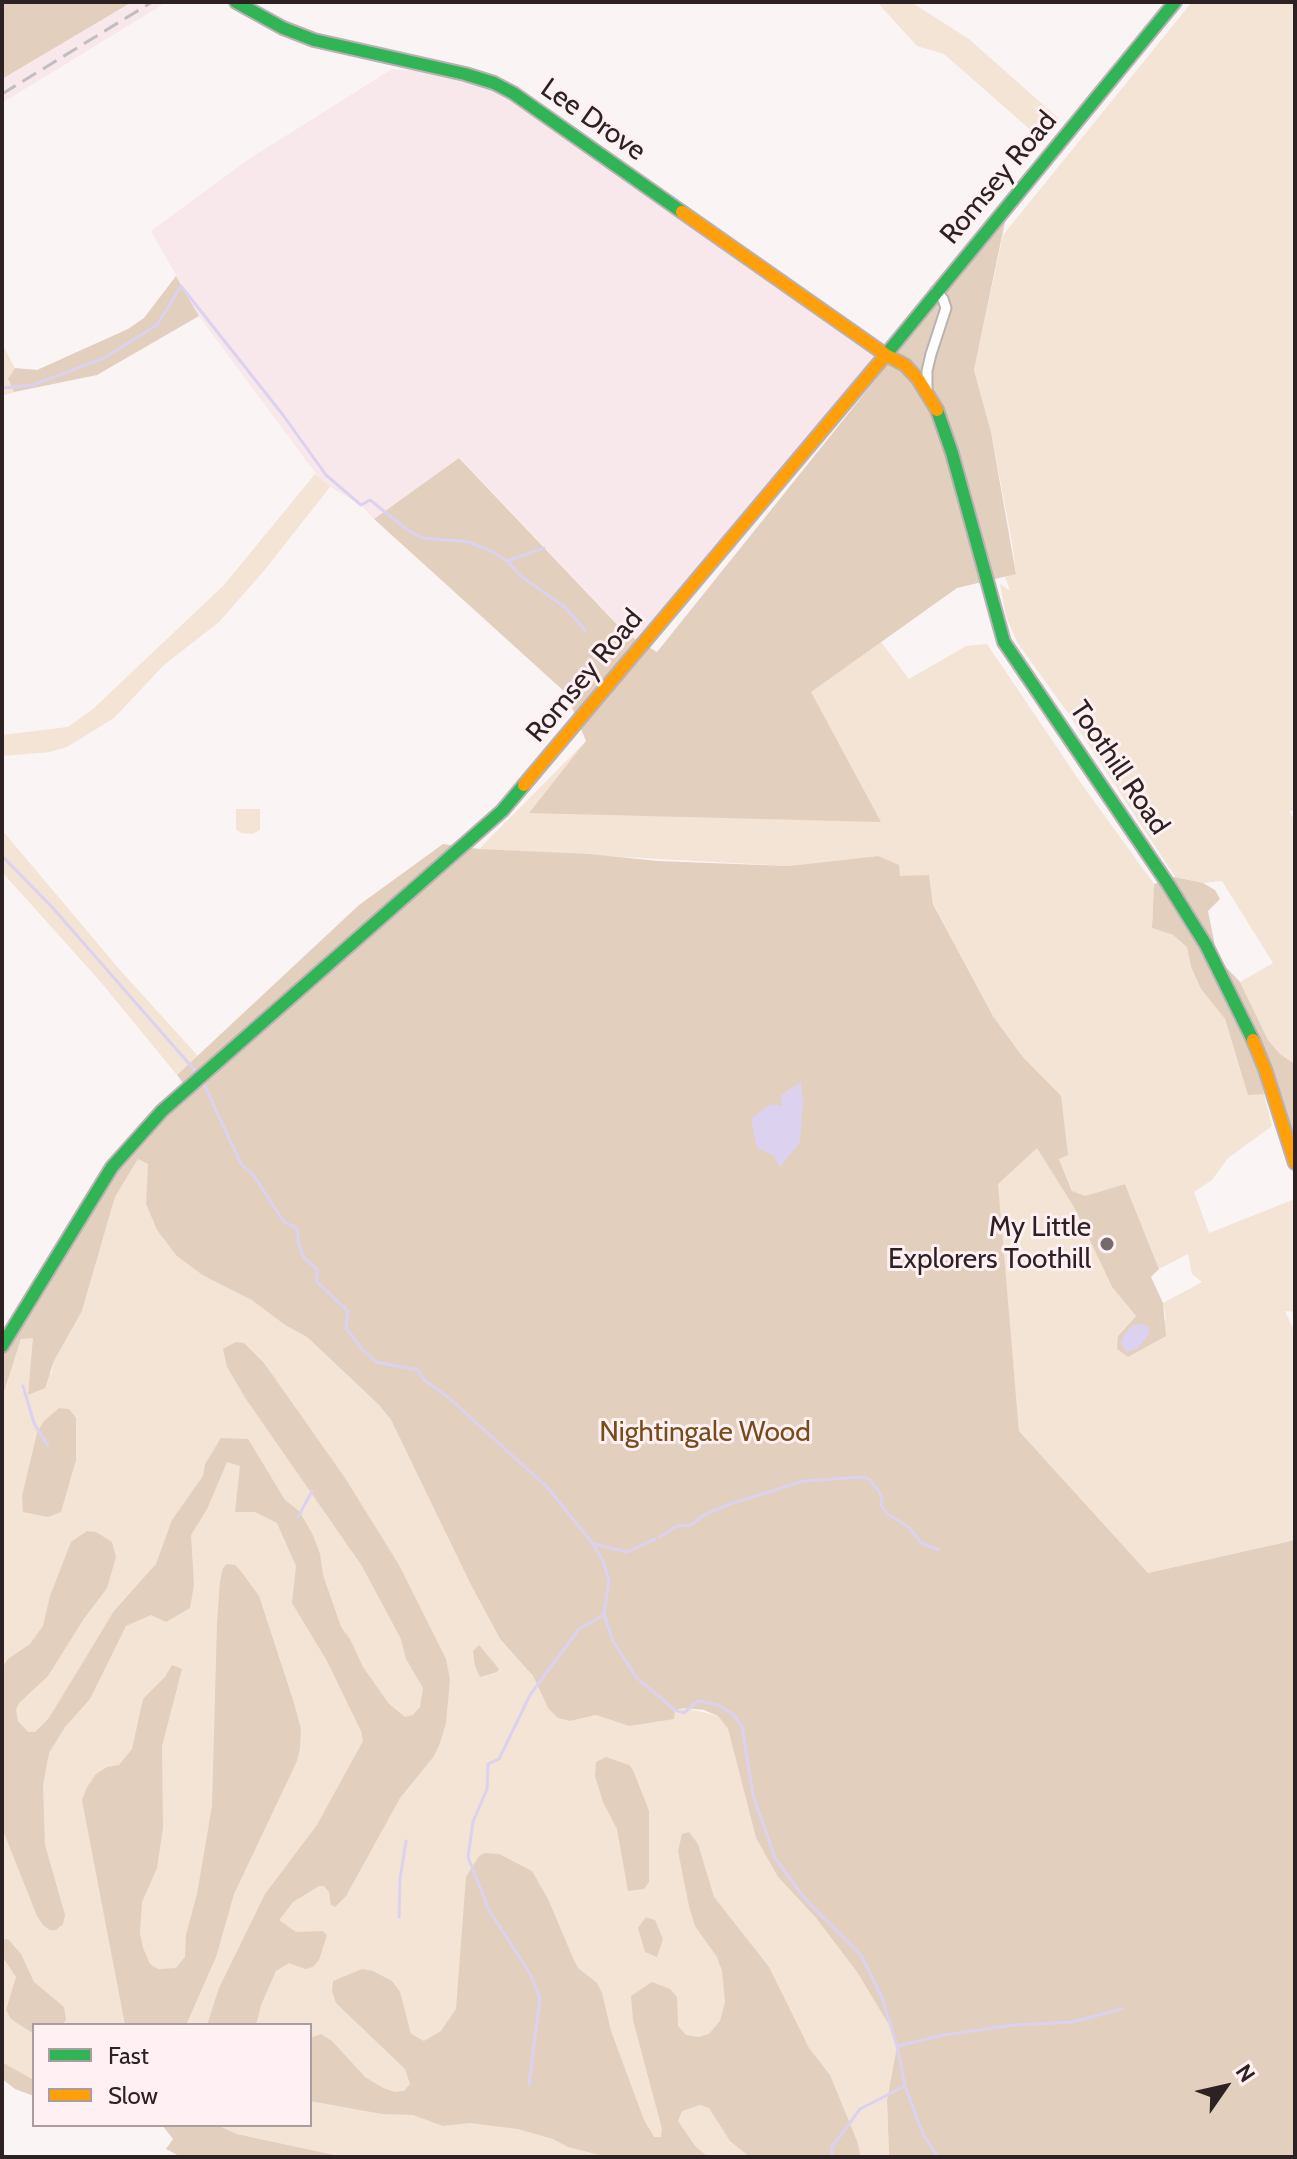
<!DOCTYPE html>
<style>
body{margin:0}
#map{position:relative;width:1297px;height:2159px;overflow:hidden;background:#faf4f5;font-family:Cabin,sans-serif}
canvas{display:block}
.frame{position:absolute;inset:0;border:4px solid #2d2124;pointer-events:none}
.legend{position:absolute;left:32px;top:2023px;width:280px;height:104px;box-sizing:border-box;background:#fef0f3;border:2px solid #aa9da0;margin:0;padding:10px 14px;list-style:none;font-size:24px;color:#2d2124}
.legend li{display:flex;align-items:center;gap:16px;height:40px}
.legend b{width:40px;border:2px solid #aa9da0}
.north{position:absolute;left:1185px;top:2047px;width:80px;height:80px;-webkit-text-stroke:6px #fef0f3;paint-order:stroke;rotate:56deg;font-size:22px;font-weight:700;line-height:32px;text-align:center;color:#2d2124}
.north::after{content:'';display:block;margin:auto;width:28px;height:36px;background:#2d2124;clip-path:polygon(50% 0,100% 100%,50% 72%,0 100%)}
</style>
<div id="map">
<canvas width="1297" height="2159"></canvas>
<div class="frame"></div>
<ul class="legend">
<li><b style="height:10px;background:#30b455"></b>Fast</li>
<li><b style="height:10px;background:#ff9f0a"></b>Slow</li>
</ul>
<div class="north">N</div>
</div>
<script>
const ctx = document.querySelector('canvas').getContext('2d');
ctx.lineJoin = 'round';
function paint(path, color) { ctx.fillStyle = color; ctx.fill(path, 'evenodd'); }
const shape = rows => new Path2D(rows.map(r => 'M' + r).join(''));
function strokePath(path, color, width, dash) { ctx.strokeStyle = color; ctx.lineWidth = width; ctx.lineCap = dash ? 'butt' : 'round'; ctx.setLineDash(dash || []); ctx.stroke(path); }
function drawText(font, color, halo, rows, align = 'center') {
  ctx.font = font + ' Cabin,sans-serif'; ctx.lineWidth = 6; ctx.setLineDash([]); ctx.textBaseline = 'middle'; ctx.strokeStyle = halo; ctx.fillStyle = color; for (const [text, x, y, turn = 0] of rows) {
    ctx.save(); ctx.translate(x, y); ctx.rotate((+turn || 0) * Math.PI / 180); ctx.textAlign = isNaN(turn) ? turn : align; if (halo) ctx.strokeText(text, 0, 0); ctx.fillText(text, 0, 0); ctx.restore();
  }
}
paint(shape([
 [132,2,167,2,2,103,2,79],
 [392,69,465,74,494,83,886,355,641,649,460,458,374,519,361,505,322,482,199,316,151,231,249,159]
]), '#f8e7eb');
paint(shape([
 [877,2,911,2,969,39,1058,118,1042,140,944,54,917,46],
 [1192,2,1295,2,1295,810,1289,811,1295,821,1295,1064,1280,1054,1268,1040,1240,982,1273,963,1222,881,1203,883,1175,877,1068,713,1017,642,1006,616,1000,584,1010,591,1005,576,1016,573,1012,543,991,432,974,370,1003,235],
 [2,344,15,368,8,380,14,392,2,396],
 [315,474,330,487,263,572,219,622,164,665,114,718,67,747,50,752,2,756,2,735,68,727,93,709,224,585],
 [881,642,909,679,966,646,987,644,1083,786,1154,884,1152,928,1173,935,1187,947,1191,967,1201,989,1225,1019,1248,1094,1264,1094,1272,1126,1228,1158,1212,1180,1194,1192,1209,1233,1295,1199,1295,1312,1285,1311,1295,1333,1295,1540,1148,1573,1019,1431,997,1184,1037,1147,1075,1209,1112,1287,1136,1316,1118,1336,1118,1349,1128,1356,1166,1319,1163,1303,1202,1282,1192,1274,1188,1254,1159,1269,1125,1184,1085,1196,1073,1192,1059,1159,1060,1096,1022,1056,993,1016,933,903,929,875,900,877,878,856,788,866,479,849,586,741,847,761,810,692],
 [236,809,260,809,260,830,252,834,241,833,236,829],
 [2,830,120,970,198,1056,177,1075,99,980,2,872],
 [138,1159,149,1164,146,1204,157,1230,204,1276,252,1299,285,1325,307,1337,379,1405,391,1420,470,1583,500,1639,533,1676,548,1708,570,1721,596,1715,629,1726,686,1708,718,1716,728,1729,756,1838,778,1877,816,1918,857,1972,889,2025,897,2046,887,2100,889,2157,344,2157,237,2134,217,2125,310,2125,310,2025,34,2025,34,2080,2,2062,2,1398,21,1339,33,1337,51,1375,54,1361,82,1311,115,1197]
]), '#f4e4d5');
paint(shape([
 [2,2,132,2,2,79],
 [1006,217,974,370,991,432,1016,574,957,588,811,692,881,822,529,813,586,741,566,693,374,519,459,458,625,633,657,652],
 [176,276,199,316,97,375,14,392,8,379,15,368,37,370,128,329,144,318],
 [443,844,479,849,590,854,658,861,788,866,878,856,899,865,900,876,929,875,933,904,993,1016,1022,1056,1061,1096,1068,1155,1059,1159,1072,1191,1085,1196,1125,1184,1159,1269,1151,1277,1163,1303,1166,1336,1128,1357,1117,1349,1118,1336,1136,1316,1112,1287,1075,1209,1037,1148,998,1184,1019,1431,1148,1573,1295,1540,1295,2157,889,2157,887,2100,897,2046,889,2025,857,1972,816,1918,778,1877,756,1838,728,1729,718,1716,704,1710,686,1708,675,1710,674,1719,629,1726,596,1715,570,1721,558,1718,548,1708,533,1676,500,1639,470,1583,391,1420,379,1405,307,1337,285,1325,252,1300,204,1276,177,1256,157,1230,146,1204,148,1164,138,1159,115,1197,82,1311,54,1361,45,1388,28,1395,33,1338,21,1339,2,1398,2,1354,116,1171,165,1117,191,1094,177,1075,359,905],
 [1175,877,1203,883,1215,890,1220,899,1208,911,1216,951,1222,963,1240,982,1268,1040,1280,1054,1295,1064,1295,1146,1278,1086,1260,1074,1264,1094,1248,1095,1225,1019,1201,989,1191,967,1187,947,1173,935,1152,928,1154,884],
 [236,1342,244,1343,264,1363,345,1478,399,1565,446,1659,450,1679,446,1723,440,1743,434,1756,400,1798,346,1896,335,1907,331,1905,329,1892,324,1886,319,1886,293,1902,279,1920,296,1932,323,1931,327,1935,319,1960,313,1967,305,1969,289,1963,276,1971,261,2005,256,2025,207,2025,219,1988,265,1894,317,1825,363,1741,361,1731,327,1661,292,1603,296,1566,277,1523,255,1512,235,1512,240,1466,227,1462,207,1509,191,1535,194,1585,190,1608,166,1622,151,1615,126,1626,90,1699,65,1727,49,1753,43,1785,45,1845,65,1915,63,1924,56,1930,50,1930,43,1925,37,1916,2,1828,4,1725,2,1668,8,1659,30,1644,43,1626,50,1596,71,1542,87,1531,96,1532,112,1542,116,1557,107,1588,83,1620,48,1676,19,1703,16,1710,18,1721,28,1732,35,1732,49,1718,114,1611,156,1564,172,1520,203,1476,205,1464,221,1438,248,1439,285,1500,299,1511,313,1535,320,1554,323,1575,341,1627,350,1639,363,1667,389,1704,405,1717,413,1715,420,1707,423,1688,406,1659,401,1639,362,1566,246,1399,227,1367,223,1349],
 [59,1408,69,1409,76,1418,76,1460,61,1512,48,1517,23,1512,22,1496,37,1433,44,1421],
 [227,1564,235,1565,240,1570,259,1596,294,1703,301,1729,300,1748,297,1761,234,1894,216,1957,186,2025,125,2025,82,1800,87,1787,96,1774,107,1767,119,1765,132,1749,143,1699,165,1677,172,1665,182,1669,162,1746,163,1828,157,1868,142,1902,140,1933,143,1948,150,1964,158,1969,176,1968,185,1957,186,1935,197,1894,212,1806,217,1623,220,1581,223,1568],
 [479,1645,499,1669,497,1672,480,1677,475,1666,473,1651],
 [606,1757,629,1765,633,1770,649,1811,649,1882,644,1889,628,1891,617,1829,603,1802,595,1776,596,1762],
 [689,1832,698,1844,714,1897,769,1967,809,2048,830,2075,857,2141,861,2157,750,2157,730,2141,709,2108,700,2105,682,2111,678,2121,695,2146,708,2157,608,2157,568,2147,553,2139,518,2129,470,2123,443,2126,413,2115,382,2114,310,2101,310,2038,321,2034,332,2041,365,2077,383,2088,395,2092,404,2091,410,2084,405,2069,336,2003,332,1991,333,1981,362,1969,373,1971,392,1981,400,1992,411,2034,424,2041,441,2031,456,2009,466,1877,479,1856,485,1853,499,1854,532,1871,548,1899,573,1958,578,1968,597,1983,602,1993,611,2031,644,2120,654,2137,661,2137,662,2129,633,2020,631,1996,652,1982,670,1989,677,1997,678,2026,686,2035,698,2037,709,2034,720,2021,725,2002,722,1971,717,1957,695,1926,689,1906,678,1851,682,1834],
 [646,1917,655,1920,663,1939,657,1957,645,1952,638,1928],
 [8,1939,21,1954,34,1982,64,2007,66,2020,62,2025,34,2025,34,2034,11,2019,6,2010,16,1977,2,1956,3,1940],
 [2,2062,34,2080,34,2096,15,2089,2,2079],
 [162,2125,217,2125,237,2134,344,2157,181,2157,166,2149,173,2139]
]), '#e3cfbd');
paint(shape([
 [801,1082,803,1102,800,1142,780,1167,774,1156,757,1148,751,1119,770,1104,782,1106,781,1095],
 [1144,1324,1149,1328,1150,1333,1137,1349,1126,1352,1121,1342,1125,1333,1133,1325]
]), '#dcd2ef');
strokePath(shape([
 [2,388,33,385,104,358,157,325,181,286,283,415,326,475,361,505,370,500,409,531,423,538,469,542,491,551,507,561,522,577,565,607,585,630],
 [507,561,544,548],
 [2,856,52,907,198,1074],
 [202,1080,241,1164,254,1176,284,1222,295,1227,298,1232,298,1242,304,1258,317,1269,317,1282,348,1311,346,1328,362,1349,376,1362,418,1370,423,1379,448,1397,548,1488,593,1544,627,1552,655,1539],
 [23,1386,34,1423,48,1446],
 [298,1517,312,1491],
 [660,1537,677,1526,691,1525,704,1515,730,1504,804,1481,863,1477,869,1479,879,1491,882,1498,881,1505,887,1514,909,1527,921,1543,939,1550],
 [593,1544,603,1561,609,1580,604,1614,613,1641,636,1677,675,1710,684,1713,698,1701,718,1705,733,1714,742,1726,753,1795,775,1858,806,1900,861,1955,882,1998,897,2046,905,2086],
 [399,1917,400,1879,406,1841],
 [898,2046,943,2035,1014,2025,1072,2022,1122,2009],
 [529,2085,540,1998,529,1972,489,1910,468,1857,473,1822,487,1789,488,1764,499,1759,530,1695,579,1629,604,1615],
 [832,2157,832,2147,860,2109,905,2086,923,2134,938,2157]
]), '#dcd2ef', 3);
const street = shape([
 [927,391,927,371,931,354,946,308,943,299,936,291]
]);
const fast = shape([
 [236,2,283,28,314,40,465,74,494,83,513,93,682,212],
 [884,357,1175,2],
 [937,410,952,453,1004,642,1168,884,1206,945,1253,1040],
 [2,1346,112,1167,162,1111,502,811,524,785]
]);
const slow = shape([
 [682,212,886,355,905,365,918,379,937,410],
 [524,785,884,357],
 [1253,1040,1265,1069,1295,1163]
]);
strokePath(street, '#bab1b4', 13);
strokePath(fast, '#bab1b4', 16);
strokePath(slow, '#bab1b4', 16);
strokePath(street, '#fefdfe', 9);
strokePath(fast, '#30b455', 12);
strokePath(slow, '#ff9f0a', 12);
strokePath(shape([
 [2,94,152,2]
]), '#c0bebf', 3, [16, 8]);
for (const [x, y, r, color] of [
 [1107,1244,8,"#756b6d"]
]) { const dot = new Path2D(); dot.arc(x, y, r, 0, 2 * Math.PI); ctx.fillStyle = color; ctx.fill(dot); strokePath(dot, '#fef0f3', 3); }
drawText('28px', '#2d2124', '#fef0f3', [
 ["Lee Drove",593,120,35],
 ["Romsey Road",999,178,-50],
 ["Romsey Road",585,676,-50],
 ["Toothill Road",1119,768,56]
]);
drawText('28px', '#2d2124', '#fef0f3', [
 ["My Little",1091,1228],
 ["Explorers Toothill",1091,1260]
], 'right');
drawText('28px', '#774c19', '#fef0f3', [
 ["Nightingale Wood",705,1433]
]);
</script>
